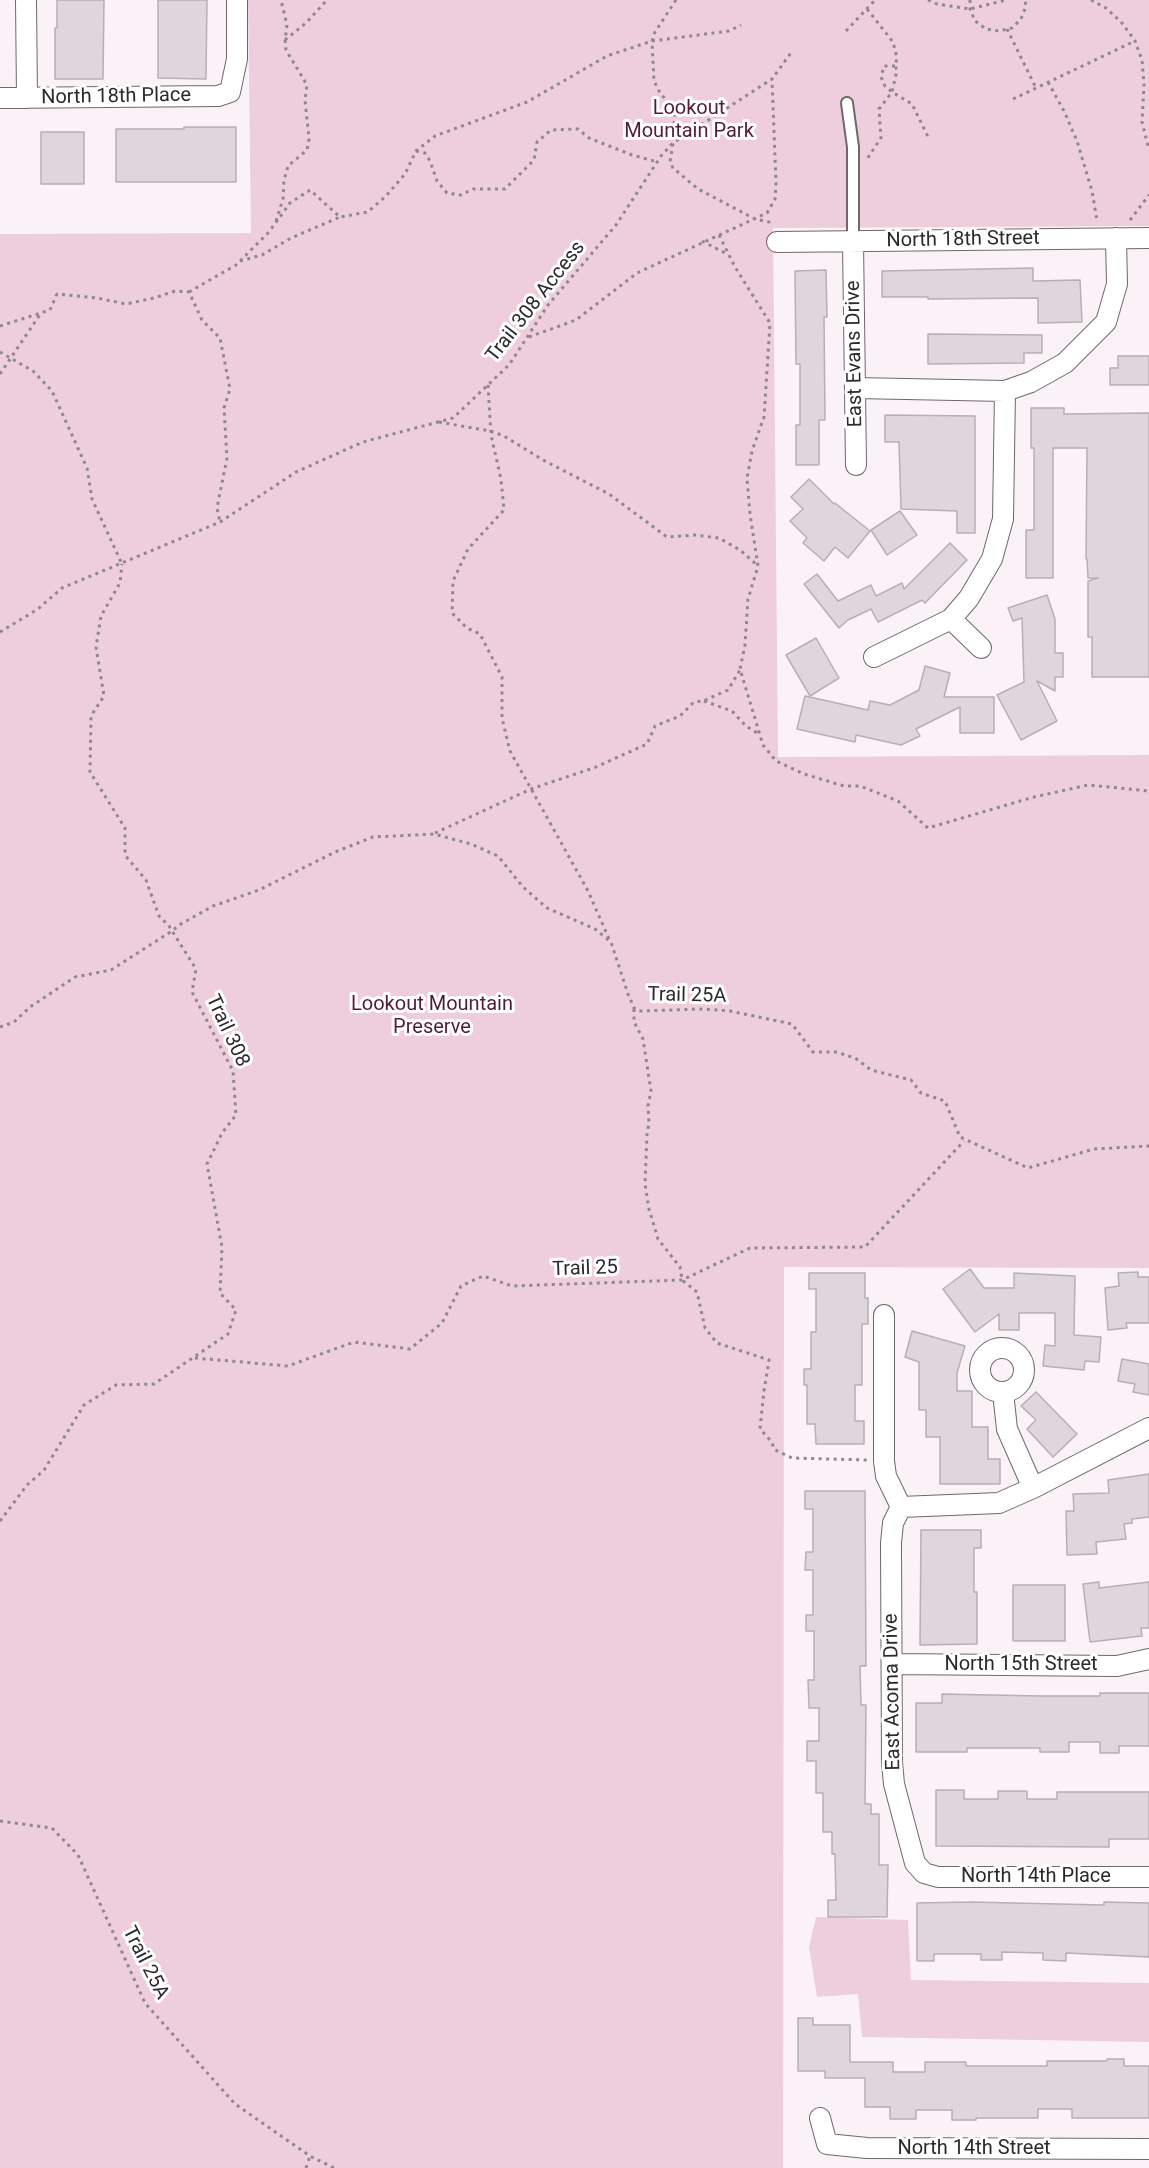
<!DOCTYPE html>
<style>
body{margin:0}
canvas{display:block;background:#faf2f6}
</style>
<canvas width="1149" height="2168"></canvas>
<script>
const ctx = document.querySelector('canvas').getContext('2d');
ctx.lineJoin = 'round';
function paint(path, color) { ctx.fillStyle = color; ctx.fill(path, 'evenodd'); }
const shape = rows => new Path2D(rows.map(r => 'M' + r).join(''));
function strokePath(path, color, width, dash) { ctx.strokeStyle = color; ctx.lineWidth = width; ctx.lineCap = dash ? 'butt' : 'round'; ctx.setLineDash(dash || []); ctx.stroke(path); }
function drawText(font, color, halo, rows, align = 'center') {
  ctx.font = font + ' Roboto,sans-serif'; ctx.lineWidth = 6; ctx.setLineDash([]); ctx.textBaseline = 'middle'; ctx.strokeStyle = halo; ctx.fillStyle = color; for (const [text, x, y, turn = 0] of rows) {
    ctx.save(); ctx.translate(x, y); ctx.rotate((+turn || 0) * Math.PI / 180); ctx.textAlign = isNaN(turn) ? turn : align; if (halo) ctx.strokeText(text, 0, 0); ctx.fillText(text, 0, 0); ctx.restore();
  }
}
paint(shape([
 [248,0,1149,0,1149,226,773,228,778,757,1149,755,1149,1268,784,1267,783,2168,0,2168,0,234,251,233],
 [816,1917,908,1920,911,1980,1149,1983,1149,2042,862,2037,858,1994,817,1997,809,1947]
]), '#eecedc');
const building = shape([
 [57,0,104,0,103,79,55,79,55,28,57,28,57,0],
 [158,0,207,0,206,79,158,78,158,0],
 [184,127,236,127,236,182,116,182,116,129,184,129,184,127],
 [41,132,84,132,84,184,41,184,41,132],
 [1033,268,1033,281,1080,280,1082,322,1038,323,1038,298,928,299,928,297,882,297,882,271,1033,268],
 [826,270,827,317,824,317,825,420,819,420,819,465,796,465,796,425,800,425,800,364,796,364,795,271,826,270],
 [928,334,1042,335,1042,353,1024,353,1024,363,928,364,928,334],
 [1118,356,1149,356,1149,385,1110,385,1110,368,1118,368,1118,356],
 [1031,408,1064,408,1064,414,1149,413,1149,677,1092,677,1092,637,1088,637,1088,581,1098,578,1088,578,1087,559,1086,559,1087,448,1053,448,1053,578,1026,578,1026,530,1034,530,1034,448,1031,448,1031,408],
 [885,415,975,416,975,533,957,533,957,511,901,509,899,442,885,442,885,415],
 [809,479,834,504,835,503,870,531,848,558,835,547,824,561,803,543,807,538,790,521,803,509,791,497,809,479],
 [900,511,917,535,887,555,871,530,900,511],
 [950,543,967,560,925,603,922,600,878,622,871,609,848,620,839,628,804,584,817,574,838,601,871,585,876,596,902,583,904,589,950,543],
 [1047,595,1055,619,1055,653,1063,653,1063,677,1055,677,1055,691,1037,681,1057,721,1021,740,997,695,1024,682,1022,618,1013,621,1008,608,1047,595],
 [816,638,839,678,810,696,786,655,816,638],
 [925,666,950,673,944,697,994,697,994,733,960,733,960,707,916,729,920,736,901,745,856,735,855,742,797,729,805,696,868,710,870,701,890,705,919,690,925,666],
 [970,1269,984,1288,1014,1288,1014,1273,1075,1276,1074,1335,1101,1337,1099,1362,1085,1361,1084,1370,1043,1366,1045,1345,1055,1346,1055,1313,1019,1313,1019,1330,999,1330,999,1314,975,1332,943,1289,970,1269],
 [1138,1272,1138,1277,1149,1277,1149,1323,1126,1323,1127,1328,1108,1330,1105,1288,1119,1286,1118,1273,1138,1272],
 [809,1273,865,1273,865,1298,868,1298,868,1324,862,1324,862,1385,855,1385,855,1421,864,1421,864,1444,816,1444,815,1424,807,1424,807,1385,804,1385,804,1369,811,1369,811,1332,816,1332,816,1289,809,1289,809,1273],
 [912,1331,965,1346,957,1373,957,1391,972,1391,972,1427,988,1427,988,1459,1000,1459,1000,1484,940,1484,940,1437,926,1437,926,1410,919,1410,919,1362,905,1357,912,1331],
 [1122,1359,1149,1364,1149,1395,1133,1392,1135,1384,1118,1381,1122,1359],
 [1036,1392,1077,1434,1053,1457,1027,1429,1036,1420,1021,1406,1036,1392],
 [1149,1474,1149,1517,1132,1519,1132,1523,1124,1524,1126,1539,1096,1542,1097,1554,1067,1555,1066,1511,1074,1511,1073,1494,1109,1493,1108,1480,1149,1474],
 [805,1491,865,1491,866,1666,860,1666,861,1705,866,1705,865,1804,871,1804,871,1814,879,1814,879,1865,888,1865,887,1917,828,1917,828,1900,836,1900,835,1854,832,1854,832,1832,823,1832,823,1793,816,1793,816,1761,807,1761,807,1741,819,1741,819,1708,809,1708,808,1680,814,1680,814,1631,806,1631,806,1615,813,1615,813,1570,805,1570,806,1552,813,1552,813,1509,805,1509,805,1491],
 [921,1530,981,1530,981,1548,974,1548,974,1592,977,1592,977,1644,920,1645,921,1530],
 [1099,1582,1099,1588,1149,1582,1149,1628,1141,1628,1142,1636,1090,1642,1083,1584,1099,1582],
 [1013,1585,1065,1585,1065,1641,1013,1641,1013,1585],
 [1100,1693,1149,1693,1149,1746,1119,1746,1119,1753,1100,1753,1100,1742,1069,1742,1069,1752,1040,1752,1040,1748,967,1748,967,1752,916,1752,916,1703,942,1703,942,1694,1040,1696,1100,1696,1100,1693],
 [936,1790,964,1790,964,1799,998,1799,998,1791,1027,1791,1027,1799,1057,1799,1057,1792,1149,1792,1149,1839,1109,1839,1109,1847,936,1846,936,1790],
 [970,1902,1104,1905,1104,1902,1149,1903,1149,1957,1066,1953,1066,1961,1043,1960,1043,1953,1002,1952,1002,1960,981,1960,981,1954,934,1954,934,1961,917,1961,917,1903,970,1902],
 [798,2018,813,2018,813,2025,850,2025,850,2062,893,2062,893,2072,925,2072,925,2062,966,2062,966,2066,1047,2066,1047,2061,1107,2061,1107,2059,1124,2059,1124,2066,1149,2066,1149,2118,1072,2118,1072,2109,1038,2109,1038,2118,976,2118,976,2120,952,2120,952,2110,916,2110,916,2119,890,2119,890,2107,865,2107,865,2078,825,2078,825,2071,798,2071,798,2018]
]);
paint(building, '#ded6da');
strokePath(building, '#b7afb2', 1.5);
const service = shape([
 [847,103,853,147,853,242]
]);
const minor = shape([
 [26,0,27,98],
 [0,98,218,96,230,92,237,59,237,0],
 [777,242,1149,238],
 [853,242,856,465],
 [856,388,1005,391,1031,382,1065,363,1106,322,1117,284,1116,238],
 [951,619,981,648],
 [874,657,951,619,969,598,992,559,1003,519,1005,391],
 [884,1315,884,1461,886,1476,901,1507],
 '980 1370a22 22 0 1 1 44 0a22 22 0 1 1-44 0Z',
 [1003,1392,1007,1429,1033,1488],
 [901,1507,893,1523,891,1543,892,1762,894,1784,915,1863,924,1873,938,1877,1149,1877],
 [901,1507,999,1503,1033,1488,1149,1428],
 [893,1664,1117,1666,1149,1659],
 [820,2118,827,2144,867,2148,1149,2149]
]);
strokePath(service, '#6f686b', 14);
strokePath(minor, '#6f686b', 22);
strokePath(shape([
 [676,0,655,32,652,41,654,81,660,93,675,110,673,143,670,162,673,168,698,189,755,219,769,222,771,225],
 [928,0,937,4,970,9,1006,0],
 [970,0,970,9,975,21,986,29,999,31,1012,28,1021,19,1026,6,1025,0],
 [1091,0,1106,8,1122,23,1135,41,1142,60,1144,85,1142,122,1149,150],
 [867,9,893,42,897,58,895,66,897,70,892,92,879,109,881,138,867,159],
 [1007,29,1036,88],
 [846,31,875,0],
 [285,40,306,23,327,0],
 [895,66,884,66,881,77,885,86,892,92,912,104,929,139],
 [1048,82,1064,111,1077,141,1092,191,1097,221],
 [1013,99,1135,41],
 [416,151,425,153,430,161,437,181,447,193,461,195,473,189,505,189,534,160,537,142,551,130,578,129,589,138,632,155,658,162],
 [1130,220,1149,195],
 [276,221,283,199,284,180,288,166,307,150,309,139,305,100,307,85,286,50,285,40,287,25,281,0],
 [719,235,735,267,770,323,764,417,752,451,747,478,750,514,758,566,748,599,745,645,740,669,763,745,776,761,804,774,844,786,860,786,898,801,928,828,1034,797,1088,785,1149,791],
 [702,241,727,254],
 [240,261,262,255,291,238,340,217],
 [189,292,236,265,269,232,290,203,310,190,340,217,368,212,386,196,405,174,416,151,435,136,527,102,607,56,652,41,729,31,741,25],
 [0,326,50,310,57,294,97,298,126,304,154,298,175,291,189,292,202,320,220,338,230,389,224,408,227,458,217,508,220,522],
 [529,337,576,320,637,273,767,213,775,199,776,183,772,79],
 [0,352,33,371,52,391,87,468,92,499,122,564],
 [0,374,41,313],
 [488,385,491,435,501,479,504,510,468,549,453,581,452,613,467,628,480,634,502,677,502,718,510,751,588,891,610,941],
 [439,422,490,431,504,436,543,460,609,494,667,537,695,535,719,538,740,550,758,566],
 [0,632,38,609,62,588,220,522,296,472,363,442,453,418,509,365,548,305,616,225,661,156,673,143,772,79,793,50],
 [704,701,732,711,746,726,759,734],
 [435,833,531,789,596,767,647,744,655,726,680,716,694,702,703,701,728,690,740,670],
 [634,1009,634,1022,643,1039,651,1091,648,1106,649,1123,647,1134,645,1184,649,1209,658,1239,680,1267,682,1280,697,1292,705,1328,717,1343,769,1360,764,1391,760,1429,771,1441,775,1450,792,1458,867,1460],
 [0,1027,14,1022,30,1007,75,977,111,970,172,931,179,925,213,906,259,890,335,852,373,837,434,834,471,844,498,856,523,887,547,908,595,929,611,942,628,994,634,1008,639,1011,704,1009,730,1011,792,1024,813,1052,836,1052,855,1058,871,1070,911,1080,921,1093,945,1101,960,1137,1028,1168,1094,1149,1149,1146],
 [195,1358,288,1366,354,1342,410,1349,442,1323,461,1286,483,1276,512,1286,682,1280,750,1248,865,1247,964,1141],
 [0,1521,27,1485,44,1470,84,1405,116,1385,154,1384,228,1334,236,1310,220,1293,222,1247,207,1164,222,1133,236,1115,233,1071,192,992,196,969,169,926,159,916,146,880,125,855,125,828,90,772,91,716,104,696,96,647,101,616,120,583,122,564],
 [0,1821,52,1828,78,1855,145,2003,235,2104,310,2156,334,2168],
 [306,2168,310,2156]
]), '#8e888b', 3, [3, 4.5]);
strokePath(service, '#fff', 10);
strokePath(minor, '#fff', 20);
drawText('20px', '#2c292a', '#fff', [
 ["North 18th Place",116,97,-1],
 ["North 18th Street",963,240,-1],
 ["Trail 308 Access",536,302,-52],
 ["East Evans Drive",855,354,-91],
 ["Trail 25A",687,996,1],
 ["Trail 308",227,1031,65],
 ["Trail 25",585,1269,-2],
 ["North 15th Street",1021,1665],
 ["East Acoma Drive",893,1692,-91],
 ["North 14th Place",1036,1877],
 ["Trail 25A",145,1963,63],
 ["North 14th Street",974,2149]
]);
drawText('20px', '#531b3a', '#fff', [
 ["Lookout",689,109],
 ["Mountain Park",689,132],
 ["Lookout Mountain",432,1005],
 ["Preserve",432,1028]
]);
</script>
